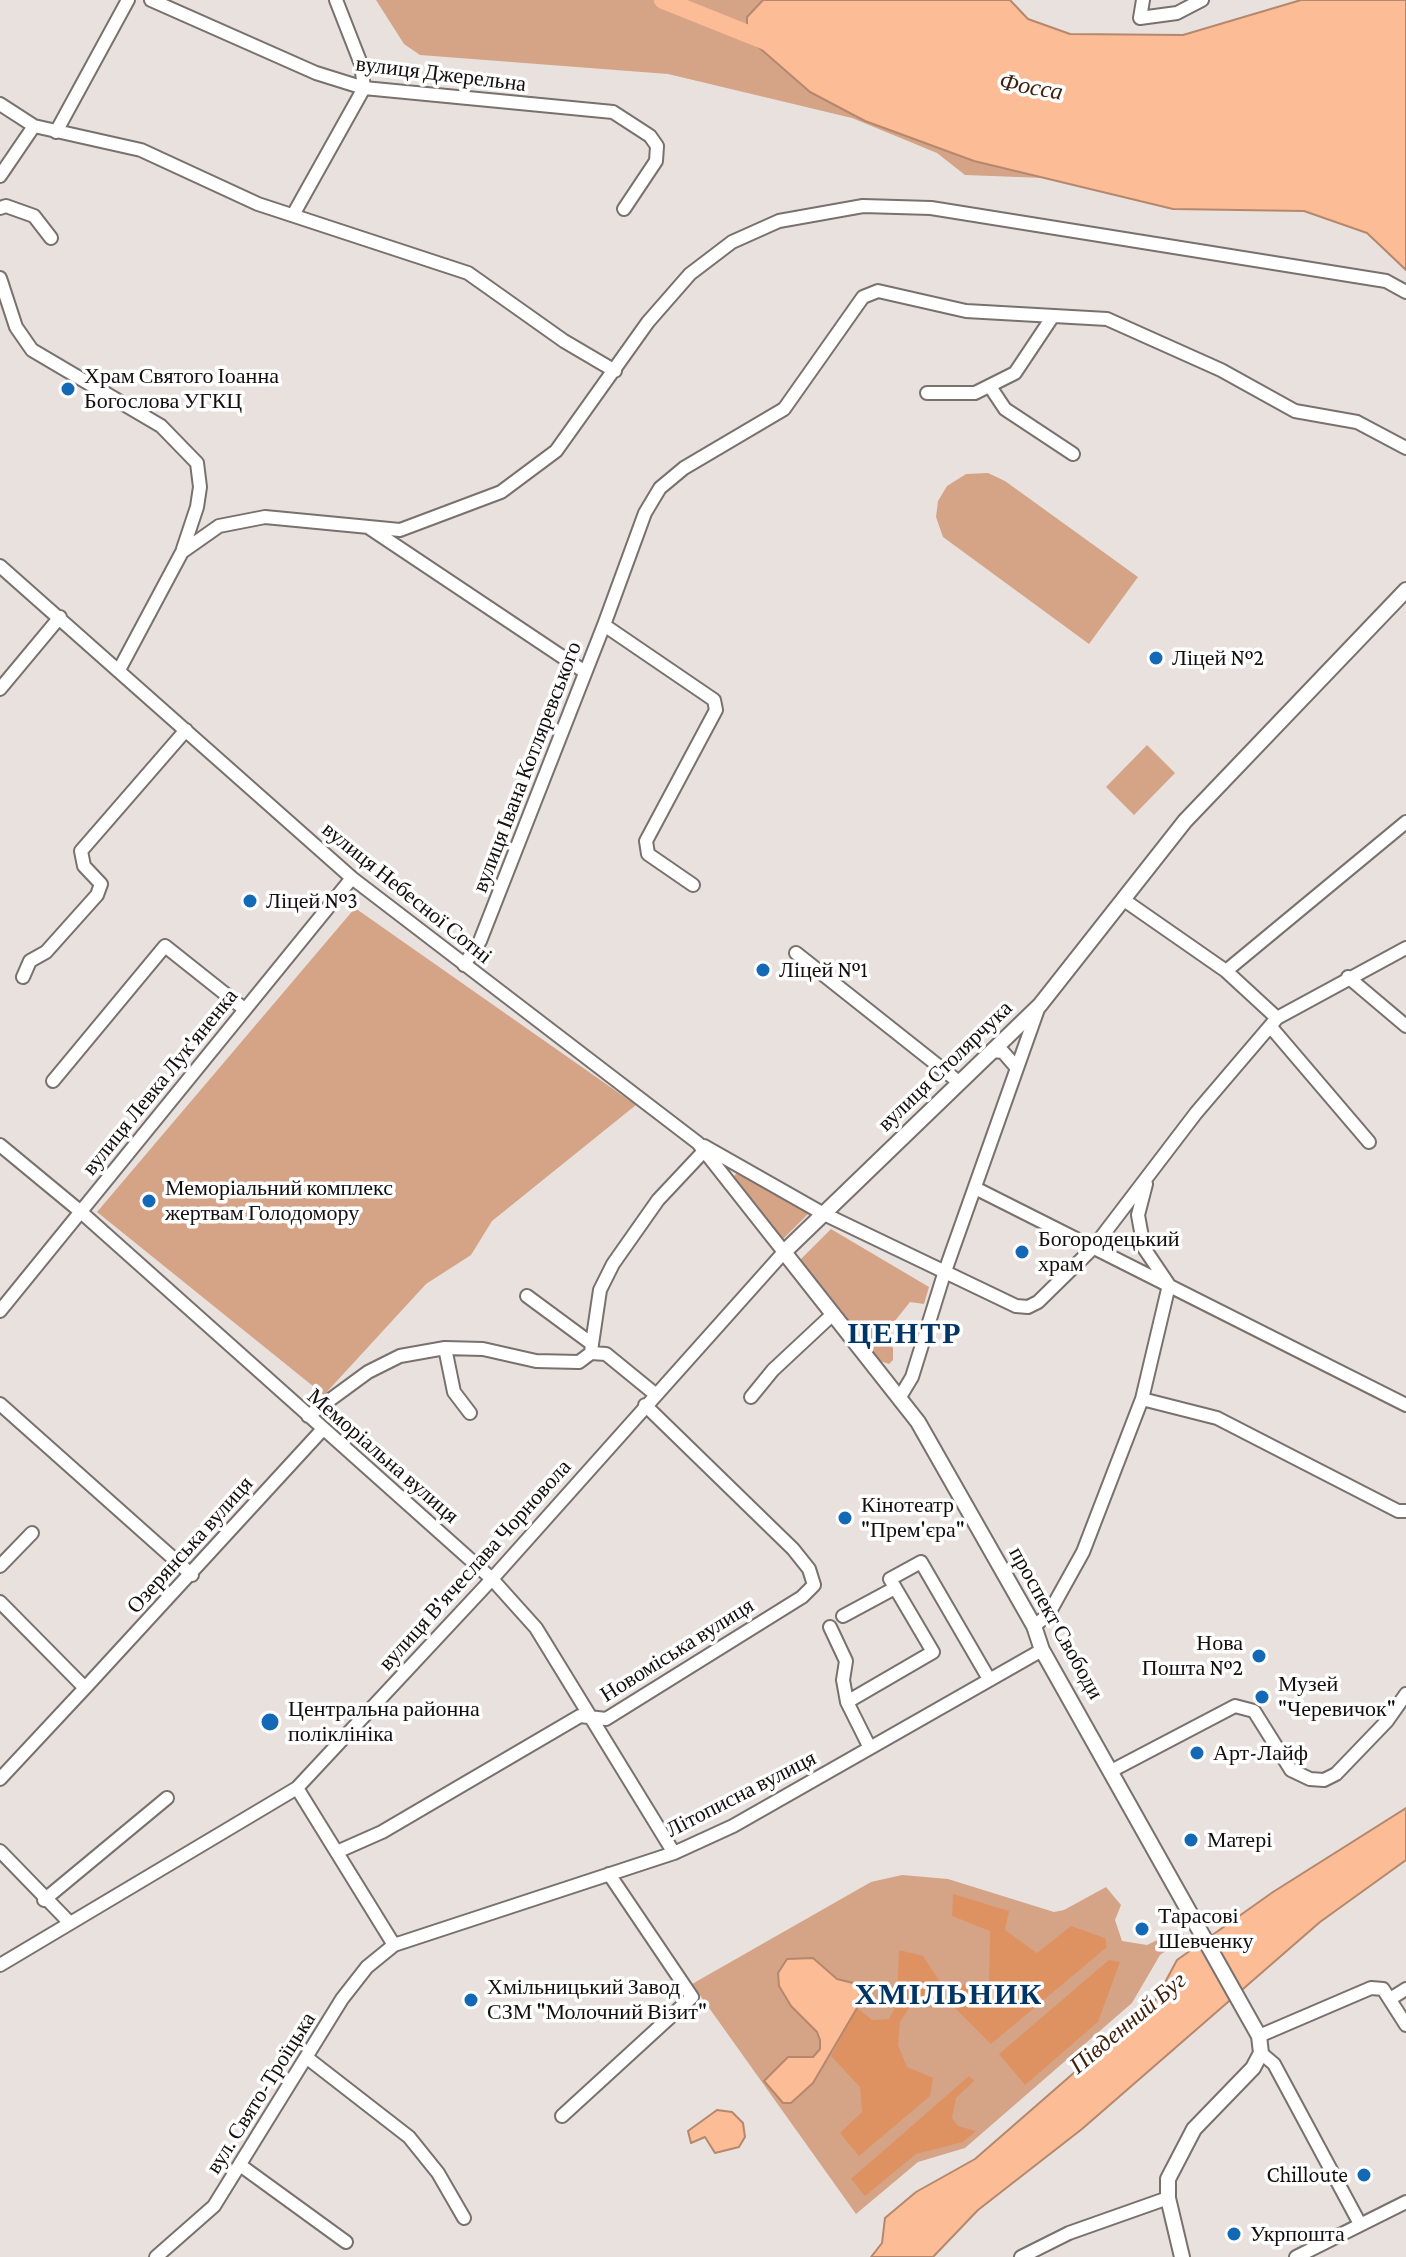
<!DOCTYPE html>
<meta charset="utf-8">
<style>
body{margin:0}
canvas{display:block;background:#e9e1dd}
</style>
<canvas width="1406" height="2257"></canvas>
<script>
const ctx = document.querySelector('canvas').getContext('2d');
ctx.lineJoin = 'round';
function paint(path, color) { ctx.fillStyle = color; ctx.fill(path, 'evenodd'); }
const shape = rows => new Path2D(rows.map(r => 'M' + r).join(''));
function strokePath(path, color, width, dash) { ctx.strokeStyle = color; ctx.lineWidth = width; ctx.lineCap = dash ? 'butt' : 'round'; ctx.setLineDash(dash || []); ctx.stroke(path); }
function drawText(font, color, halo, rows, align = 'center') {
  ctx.font = font + ' "Crimson Pro",serif'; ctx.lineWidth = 7; ctx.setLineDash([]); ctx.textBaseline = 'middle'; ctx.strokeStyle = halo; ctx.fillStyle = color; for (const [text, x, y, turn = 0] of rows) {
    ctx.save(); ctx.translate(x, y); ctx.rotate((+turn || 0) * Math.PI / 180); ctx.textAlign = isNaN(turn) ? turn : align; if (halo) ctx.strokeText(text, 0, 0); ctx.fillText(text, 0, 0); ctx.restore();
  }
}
paint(shape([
 [376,0,836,0,1044,178,965,175,937,153,852,118,668,74,420,55,404,44],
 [988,473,1005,481,1138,577,1089,644,943,537,936,517,938,501,947,486,966,474],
 [1147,745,1175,773,1134,815,1106,787],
 [355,908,636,1105,492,1221,471,1255,426,1284,324,1395,97,1212],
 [739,1171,810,1212,783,1239,732,1178],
 [831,1229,929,1287,924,1304,910,1302,883,1336,893,1348,893,1360,889,1364,880,1361,800,1260],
 [902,1875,948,1879,1054,1912,1064,1910,1106,1887,1121,1905,1115,1920,1122,1941,1147,1945,1180,1929,1186,1937,1160,1955,1132,2003,965,2148,918,2162,856,2214,692,1984,871,1882]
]), '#d5a487');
paint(shape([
 [953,1894,1009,1911,1005,1930,1037,1953,1071,1926,1105,1938,1107,1947,991,2044,953,2006,930,2000,913,2002,900,2022,898,2045,907,2067,933,2078,930,2096,859,2156,840,2133,862,2112,860,2087,831,2056,857,2008,872,2020,889,2019,897,2004,899,1950,923,1956,943,1986,989,1983,990,1931,952,1916],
 [1109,1960,1120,1962,1098,2022,1025,2085,999,2054],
 [969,2076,974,2081,956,2098,952,2118,958,2126,976,2131,963,2142,916,2154,865,2196,851,2179]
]), '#de9262');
const water = shape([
 [763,0,1010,0,1028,19,1070,34,1183,35,1301,0,1406,0,1406,270,1367,233,1304,211,1173,209,974,161,865,121,810,92,747,37,747,17,763,0],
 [1406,1808,1406,1860,1320,1922,1082,2129,978,2210,933,2257,871,2257,882,2243,885,2218,916,2192,975,2159,1154,2003,1177,1960,1273,1892,1406,1808],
 [813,1958,837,1979,853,1983,860,1992,857,2008,813,2083,791,2103,783,2103,764,2081,788,2057,813,2057,820,2049,820,2040,817,2032,791,2006,779,1986,778,1973,787,1959,813,1958],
 [717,2110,732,2112,743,2123,745,2137,739,2147,715,2153,705,2137,691,2143,688,2131,717,2110]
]);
paint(water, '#fbbc96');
strokePath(water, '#b5886d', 2);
strokePath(shape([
 [663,0,768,42]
]), '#fbbc96', 18);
const minor = shape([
 [151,0,316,73,364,88,613,112,650,136,657,146,656,161,624,209],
 [1143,0,1140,18,1177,13,1202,0],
 [0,104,34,126,141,150,258,204,468,273,564,341,615,371],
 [56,132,128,0],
 [0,176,34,126],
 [0,208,6,206,34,216,51,238],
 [293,215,364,88,361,64,336,0],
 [0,278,16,327,32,350,161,426,197,463,200,487,197,507,183,549],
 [991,388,1005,409,1073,454],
 [927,393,975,393,1015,373,1053,316],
 [368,527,585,672],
 [0,566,352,878,698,1143,784,1252,492,1579,297,1788,0,1965],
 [604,625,645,513,660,488,684,468,784,409,863,297,878,291,966,311,1107,319,1221,370,1295,411,1357,422,1406,448],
 [119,670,182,552,219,526,265,517,400,530,501,492,556,451,648,322,690,274,732,242,779,221,863,206,931,208,1386,281,1406,292],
 [0,689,60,617],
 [1124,900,1226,971,1277,1018],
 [796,953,960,1083],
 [464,965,480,941,604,625,714,700,716,710,646,841,648,854,693,885],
 [1226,971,1406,822],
 [23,977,30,961,46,952,97,895,101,884,84,866,81,851,186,730],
 [1348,977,1406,1026],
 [1270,1026,1369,1142],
 [992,1051,1003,1052,1016,1067],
 [53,1081,165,946,243,1008],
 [0,1145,81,1212,492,1579,536,1628,674,1853],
 [704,1146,822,1213,1016,1306,1028,1307,1038,1302,1093,1248,1196,1113,1277,1018,1406,948],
 [975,1188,1406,1405],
 [0,1311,352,878],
 [592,1344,600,1290,613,1264,658,1200,704,1151],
 [445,1348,483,1349,536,1361,579,1362,591,1353,592,1344,527,1296],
 [591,1353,606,1354,655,1394],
 [751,1397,773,1370,833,1314],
 [900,1397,912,1377,944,1274,1038,1009],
 [1142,1399,1217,1418,1398,1511,1406,1511],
 [0,1404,192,1575],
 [308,1416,368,1372,400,1356,445,1348,454,1392,470,1413],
 [0,1566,32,1533],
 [0,1602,85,1688,0,1779],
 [843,1616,895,1588],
 [1034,1626,1048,1615,1083,1552,1142,1399,1169,1285,1144,1248,1138,1215,1146,1184],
 [830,1627,846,1661,843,1680,847,1702,870,1748],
 [85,1688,323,1429],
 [847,1702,933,1652,890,1579,921,1562,989,1679],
 [1113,1770,1235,1706,1254,1711,1291,1770,1310,1779,1324,1780,1336,1774,1387,1721,1406,1694],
 [297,1788,394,1945],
 [0,1851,70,1923],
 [339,1851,382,1832,580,1716,606,1719,802,1597,814,1585,809,1569,793,1549,645,1405],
 [44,1900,167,1798],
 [1390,1999,1406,1989],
 [1259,2036,1371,1988,1383,1989,1406,2025],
 [1261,2053,1274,2064,1360,2224],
 [306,2057,409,2137,438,2173,464,2218],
 [562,2116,692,1997,609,1874],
 [240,2165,346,2242],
 [156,2257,214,2206,342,1999,367,1967,394,1945,674,1853,733,1826,1042,1650],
 [1021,2257,1069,2233,1168,2198],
 [1296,2257,1406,2202]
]);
const major = shape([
 [1182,2257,1168,2198,1168,2179,1194,2129,1253,2068,1261,2053,1259,2036,1042,1650,1034,1626,918,1422,784,1252,1040,1005,1185,821,1406,590]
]);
strokePath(minor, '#78716e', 16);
strokePath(major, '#78716e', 18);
strokePath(minor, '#fff', 12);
strokePath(major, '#fff', 14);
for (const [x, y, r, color] of [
 [68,389,8,"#1369b6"],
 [1156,658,8,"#1369b6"],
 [250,901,8,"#1369b6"],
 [763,970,8,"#1369b6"],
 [149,1201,8,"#1369b6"],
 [1022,1252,8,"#1369b6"],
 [845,1518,8,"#1369b6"],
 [1259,1656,8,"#1369b6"],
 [1262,1697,8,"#1369b6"],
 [270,1722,10,"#1369b6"],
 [1197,1753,8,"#1369b6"],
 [1191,1840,8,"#1369b6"],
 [1142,1929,8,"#1369b6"],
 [471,2000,8,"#1369b6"],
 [1364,2175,8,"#1369b6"],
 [1234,2234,8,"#1369b6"]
]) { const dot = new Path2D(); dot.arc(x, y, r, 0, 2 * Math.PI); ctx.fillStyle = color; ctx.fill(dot); strokePath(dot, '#fff', 3); }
drawText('22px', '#120f0e', '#fff', [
 ["вулиця Джерельна",441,74,7],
 ["вулиця Івана Котляревського",527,767,-69],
 ["вулиця Небесної Сотні",407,893,39],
 ["вулиця Столярчука",945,1066,-44],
 ["вулиця Левка Лук'яненка",160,1082,-51],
 ["Меморіальна вулиця",383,1456,41],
 ["Озерянська вулиця",190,1545,-48],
 ["вулиця В'ячеслава Чорновола",475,1565,-48],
 ["проспект Свободи",1056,1623,61],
 ["Новоміська вулиця",677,1650,-32],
 ["Літописна вулиця",741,1794,-27],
 ["вул. Свято-Троїцька",261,2093,-58]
]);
drawText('22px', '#120f0e', '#fff', [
 ["Храм Святого Іоанна",84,376],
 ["Богослова УГКЦ",84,401],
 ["Ліцей №2",1172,658],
 ["Ліцей №3",266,901],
 ["Ліцей №1",779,970],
 ["Меморіальний комплекс",165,1188],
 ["жертвам Голодомору",165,1213],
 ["Богородецький",1038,1239],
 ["храм",1038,1264],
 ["Кінотеатр",861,1505],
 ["\"Прем'єра\"",861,1530],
 ["Нова",1243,1643,"right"],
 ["Пошта №2",1243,1668,"right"],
 ["Музей",1278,1684],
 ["\"Черевичок\"",1278,1709],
 ["Центральна районна",288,1709],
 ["поліклініка",288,1734],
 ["Арт-Лайф",1213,1753],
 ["Матері",1207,1840],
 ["Тарасові",1158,1916],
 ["Шевченку",1158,1941],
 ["Хмільницький Завод",487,1987],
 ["СЗМ \"Молочний Візит\"",487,2012],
 ["Chilloute",1348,2175,"right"],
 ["Укрпошта",1250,2234]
], 'left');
drawText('italic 24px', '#40210d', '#fff', [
 ["Фосса",1031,87,10],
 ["Південний Буг",1128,2023,-40]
]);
ctx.letterSpacing = '2px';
drawText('bold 30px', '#003565', '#fff', [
 ["ЦЕНТР",905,1334],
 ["ХМІЛЬНИК",949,1995]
]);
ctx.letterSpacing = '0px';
</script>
